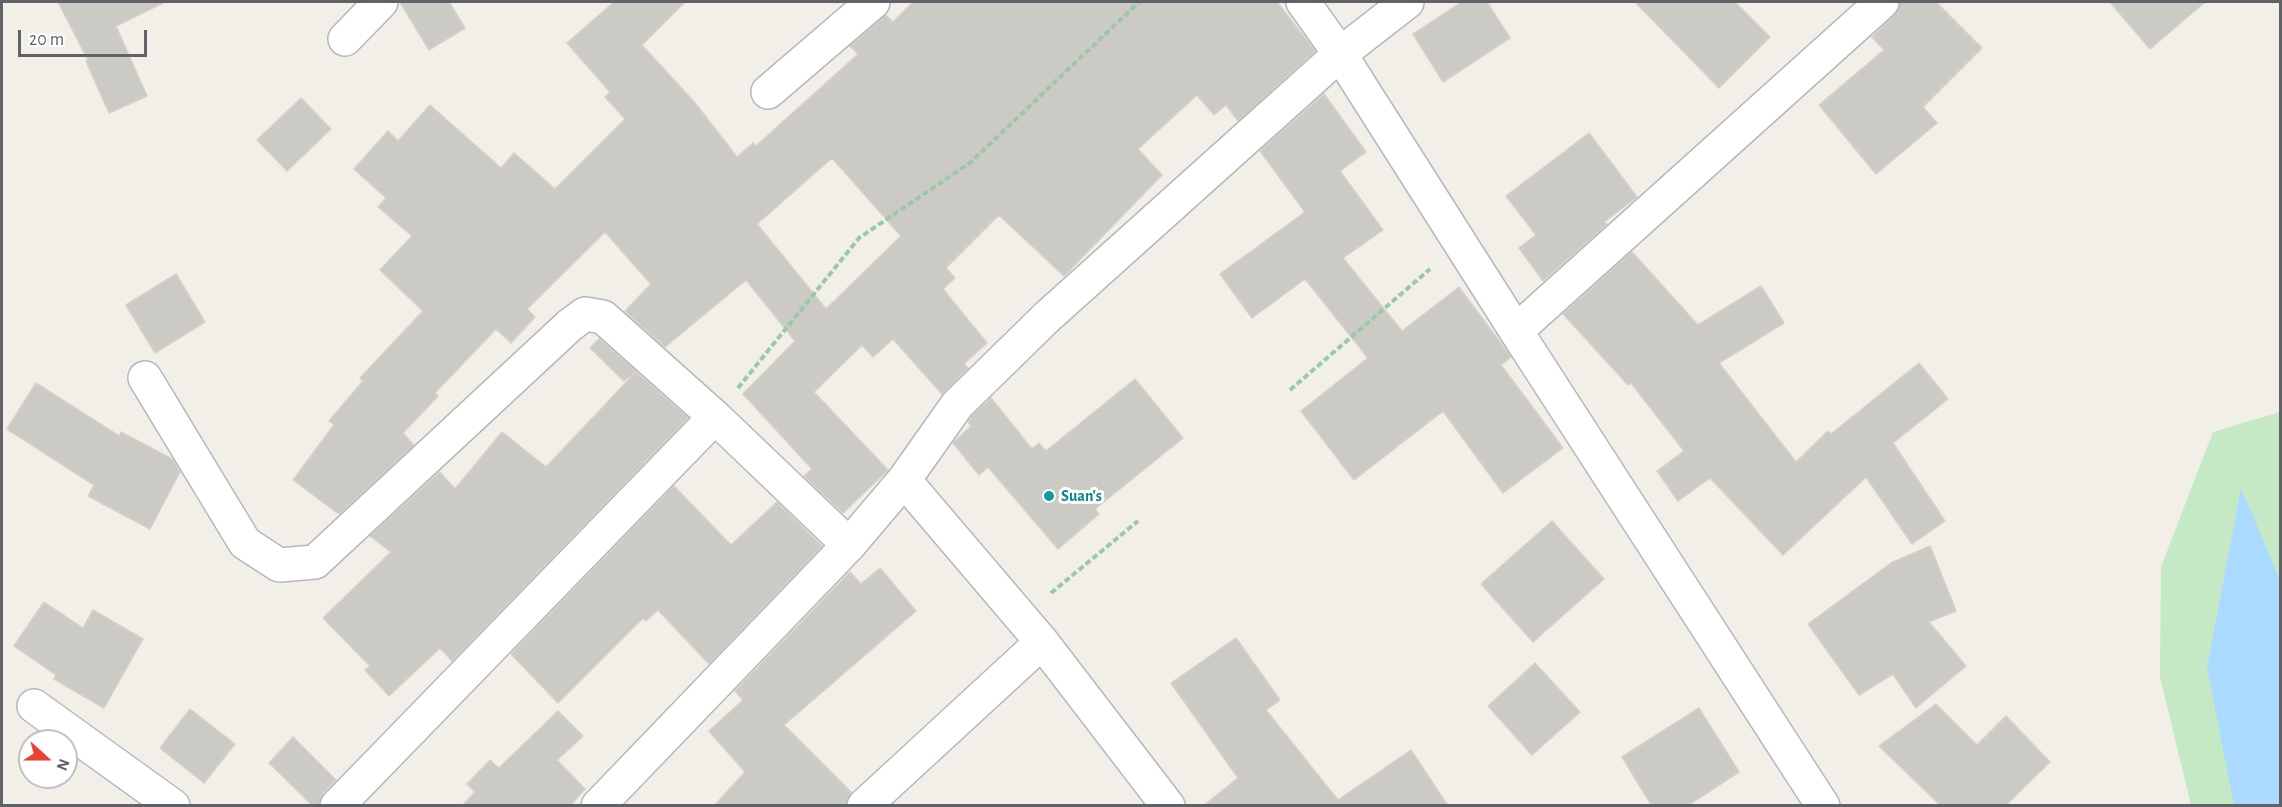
<!DOCTYPE html>
<style>
body{margin:0}
#map{position:relative;width:2282px;height:807px;overflow:hidden;background:#f1efe8;font-family:"Alegreya Sans",sans-serif}
canvas{display:block}
.frame{position:absolute;inset:0;border:3px solid #5f6368;pointer-events:none}
.north{position:absolute;left:18px;top:729px;width:60px;height:60px;box-sizing:border-box;background:#fff;border:2px solid #bfc1c3;border-radius:50%;rotate:111deg;font-size:16px;font-weight:700;line-height:24px;text-align:center;color:#5f6368}
.north::after{content:'';display:block;margin:auto;width:21px;height:27px;background:#ea4335;clip-path:polygon(50% 0,100% 100%,50% 72%,0 100%)}
.scale{position:absolute;left:18px;top:30px;width:129px;height:27px;box-sizing:border-box;border:3px solid #5f6368;border-top:0;padding-left:8px;font-size:18px;line-height:21px;white-space:nowrap;color:#5f6368;-webkit-text-stroke:4px #fff;paint-order:stroke}
</style>
<div id="map">
<canvas width="2282" height="807"></canvas>
<div class="frame"></div>
<div class="north">N</div>
<div class="scale">20 m</div>
</div>
<script>
const ctx = document.querySelector('canvas').getContext('2d');
ctx.lineJoin = 'round';
function paint(path, color) { ctx.fillStyle = color; ctx.fill(path, 'evenodd'); }
const shape = rows => new Path2D(rows.map(r => 'M' + r).join(''));
function strokePath(path, color, width, dash) { ctx.strokeStyle = color; ctx.lineWidth = width; ctx.lineCap = dash ? 'butt' : 'round'; ctx.setLineDash(dash || []); ctx.stroke(path); }
function drawText(font, color, halo, rows, align = 'center') {
  ctx.font = font + ' "Alegreya Sans",sans-serif'; ctx.lineWidth = 6; ctx.setLineDash([]); ctx.textBaseline = 'middle'; ctx.strokeStyle = halo; ctx.fillStyle = color; for (const [text, x, y, turn = 0] of rows) {
    ctx.save(); ctx.translate(x, y); ctx.rotate((+turn || 0) * Math.PI / 180); ctx.textAlign = isNaN(turn) ? turn : align; if (halo) ctx.strokeText(text, 0, 0); ctx.fillText(text, 0, 0); ctx.restore();
  }
}
paint(shape([
 [2280,412,2280,805,2191,805,2160,677,2161,567,2213,432]
]), '#c5e8c5');
paint(shape([
 [2241,488,2280,580,2280,805,2234,805,2207,668]
]), '#aadaff');
const building = shape([
 [58,2,165,2,116,26,147,96,109,113,86,61,88,60,58,2],
 [400,2,449,2,465,28,429,50,400,2],
 [614,2,685,2,642,45,696,104,737,157,753,143,756,146,858,54,850,46,886,15,893,22,913,2,1277,2,1315,51,1238,121,1226,105,1214,115,1197,95,1138,149,1162,175,1064,276,999,215,946,268,955,278,943,289,987,343,964,364,968,368,942,394,893,339,873,357,862,345,814,392,888,470,843,513,804,476,812,469,743,394,795,341,746,280,665,347,625,311,651,284,605,232,527,309,535,317,511,343,496,329,435,393,438,396,403,433,414,445,339,514,293,480,334,425,329,421,363,381,360,378,423,311,380,270,412,236,378,207,386,198,354,169,388,131,398,141,430,105,501,168,514,153,555,189,625,119,605,97,610,92,567,43,614,2],
 [832,158,901,236,826,309,757,224,832,158],
 [1462,2,1487,2,1510,38,1443,82,1413,34,1462,2],
 [1635,2,1735,2,1770,37,1719,88,1635,2],
 [1900,2,1936,2,1982,48,1923,107,1937,123,1876,174,1819,105,1884,50,1872,37,1895,15,1900,2],
 [2110,2,2205,2,2150,49,2110,2],
 [1324,94,1366,152,1340,171,1383,230,1343,258,1402,331,1459,287,1511,357,1501,365,1563,448,1503,493,1443,411,1354,480,1301,411,1368,358,1305,279,1252,318,1220,274,1305,212,1260,151,1324,94],
 [301,98,331,129,287,171,257,140,301,98],
 [1589,133,1637,197,1604,222,1607,224,1543,281,1519,248,1536,235,1506,196,1589,133],
 [1632,252,1698,325,1761,286,1784,323,1719,363,1796,462,1828,431,1831,434,1919,363,1948,399,1893,443,1945,521,1912,544,1866,477,1783,555,1710,478,1678,501,1657,471,1684,451,1631,383,1628,385,1563,314,1632,252],
 [176,274,205,322,155,353,126,305,176,274],
 [599,339,636,371,624,381,590,348,599,339],
 [636,372,688,418,452,661,440,648,389,696,365,670,370,666,323,618,391,552,370,536,440,472,455,489,502,432,546,467,636,372],
 [1135,379,1183,438,1095,509,1099,514,1058,549,988,467,979,475,953,443,971,426,968,422,971,417,991,398,1032,449,1039,443,1046,451,1135,379],
 [36,383,119,436,121,432,172,459,180,472,150,529,88,496,94,485,7,429,36,383],
 [674,486,731,545,777,502,822,546,709,664,658,610,646,621,643,618,558,703,511,654,674,486],
 [1552,521,1604,579,1533,642,1481,584,1552,521],
 [1930,546,1956,611,1929,622,1966,666,1916,708,1893,674,1859,695,1808,624,1891,563,1930,546],
 [880,568,916,611,784,725,851,792,846,806,714,806,745,772,709,731,743,700,735,691,850,572,861,584,880,568],
 [44,602,83,628,93,610,143,639,104,708,54,679,56,675,14,646,44,602],
 [1236,638,1280,700,1266,710,1338,800,1411,750,1448,806,1203,806,1238,778,1171,683,1236,638],
 [1535,663,1580,712,1532,755,1488,706,1535,663],
 [1936,704,1977,745,2006,716,2050,762,2005,806,1941,806,1879,746,1936,704],
 [1699,708,1739,772,1687,806,1652,806,1622,757,1699,708],
 [190,709,235,744,204,783,160,748,190,709],
 [558,711,583,736,557,760,585,789,570,806,462,806,475,792,467,784,490,760,499,768,558,711],
 [293,737,336,780,323,793,319,806,313,806,269,763,293,737]
]);
paint(building, '#cccac5');
strokePath(building, '#d6d1c6', 1.5);
const minor = shape([
 [1303,2,1340,54,1516,331],
 [345,39,381,2],
 [768,92,873,2],
 [145,378,245,543,279,565,315,562,570,325,585,314,603,317,715,417,849,545],
 [904,480,1042,642,1168,806],
 [34,706,173,806],
 [337,806,715,417],
 [598,806,849,545,904,480,957,405,1047,317,1340,54,1407,2],
 [864,806,1042,642]
]);
const tertiary = shape([
 [1823,806,1516,331,1882,2]
]);
strokePath(minor, '#b5b8bc', 36);
strokePath(tertiary, '#b5b8bc', 36);
strokePath(shape([
 [738,388,859,238,971,162,1139,2],
 [1290,390,1430,269],
 [1051,593,1138,521]
]), '#9cc7a9', 4, [6, 3]);
strokePath(minor, '#fff', 33);
strokePath(tertiary, '#fff', 33);
for (const [x, y, r, color] of [
 [1049,496,6,"#0f9aa8"]
]) { const dot = new Path2D(); dot.arc(x, y, r, 0, 2 * Math.PI); ctx.fillStyle = color; ctx.fill(dot); strokePath(dot, '#fff', 2); }
drawText('bold 16px', '#0d838f', '#fff', [
 ["Suan's",1061,496]
], 'left');
</script>
